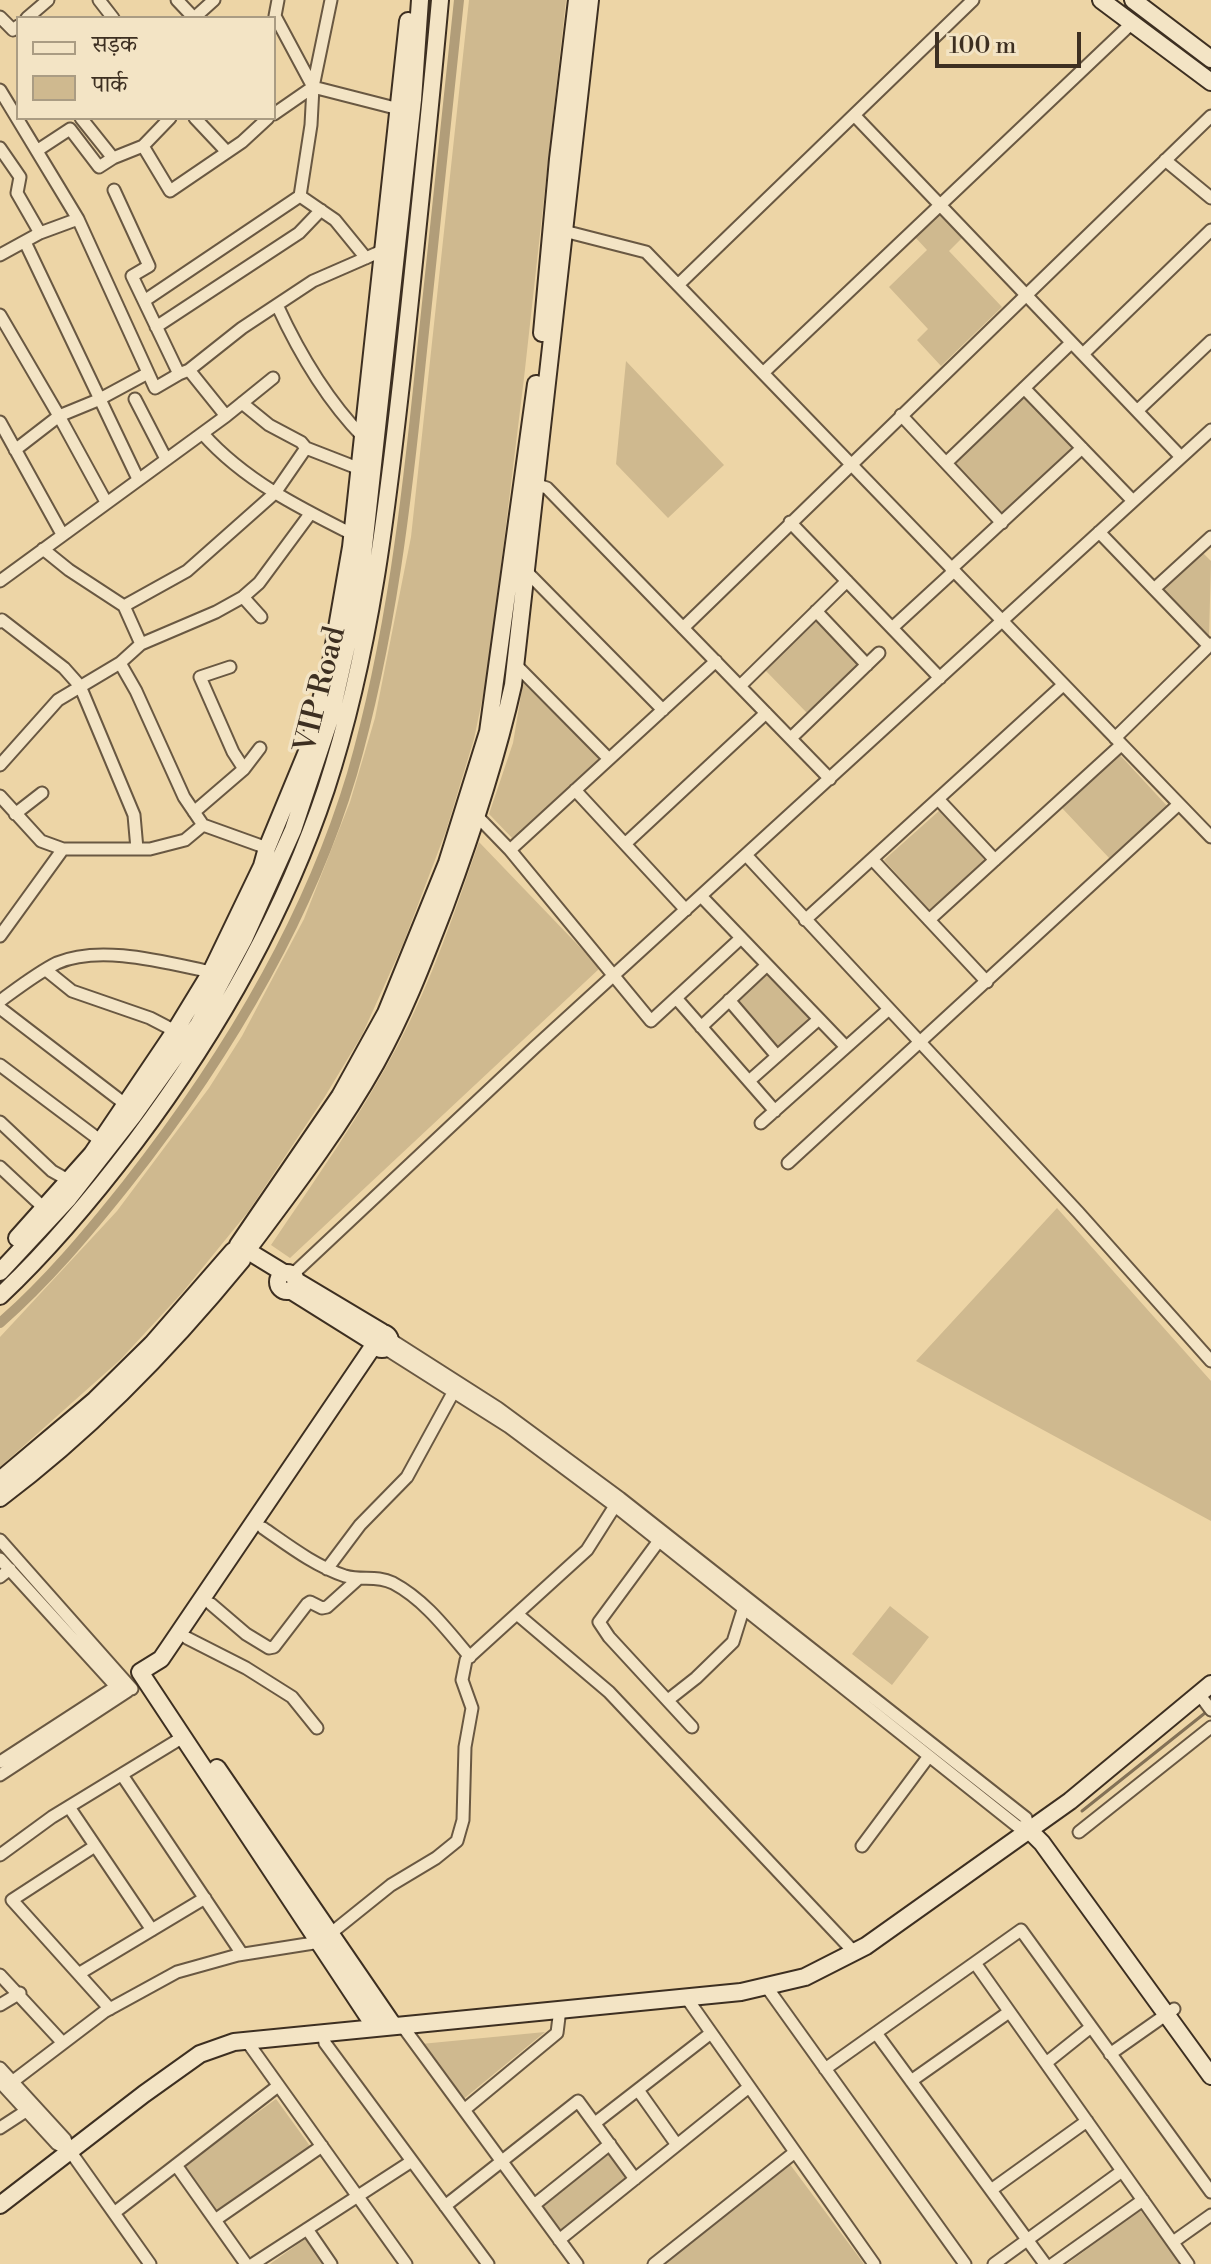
<!DOCTYPE html>
<html>
<head>
<meta charset="utf-8">
<style>
	body { margin:0 }
	#map { position:relative; width:1211px; height:2264px; overflow:hidden; background:#edd5a6; font-family:"Libre Bodoni","Noto Serif Devanagari",serif }
	canvas { display:block }
	.legend { position:absolute; left:16px; top:16px; width:260px; height:104px; box-sizing:border-box; background:#f3e4c5; border:2px solid #aa9c83; margin:0; padding:10px 14px; list-style:none; font-size:24px; color:#3d2f21 }
	.legend li { display:flex; align-items:center; gap:16px; height:40px }
	.legend b { width:40px; border:2px solid #aa9c83 }
	.scale { position:absolute; left:935px; top:32px; width:146px; height:36px; box-sizing:border-box; border:4px solid #3d2f21; border-top:0; padding-left:10px; font-size:24px; line-height:28px; white-space:nowrap; color:#3d2f21; -webkit-text-stroke:6px #f3e4c5; paint-order:stroke }
</style>
</head>
<body>
<div id="map">
<canvas width="1211" height="2264"></canvas>
<ul class="legend">
<li><b style="height:10px;background:#f3e4c5"></b>सड़क</li>
<li><b style="height:22px;background:#cfb98f"></b>पार्क</li>
</ul>
<div class="scale">100 m</div>
</div>
<script>
const ctx = document.querySelector('canvas').getContext('2d');
ctx.lineJoin = 'round';
function paint(path, color) {
  ctx.fillStyle = color;
  ctx.fill(path, 'evenodd');
}
function trace(path, color, width, dash) {
  ctx.strokeStyle = color;
  ctx.lineWidth = width;
  ctx.lineCap = dash ? 'butt' : 'round';
  ctx.setLineDash(dash || []);
  ctx.stroke(path);
}
function drawText(font, color, halo, rows, align = 'center') {
  ctx.font = font + ' "Libre Bodoni",serif';
  ctx.lineWidth = 7;
  ctx.setLineDash([]);
  ctx.textBaseline = 'middle';
  ctx.strokeStyle = halo;
  ctx.fillStyle = color;
  for (const [text, x, y, turn = 0] of rows) {
    ctx.save();
    ctx.translate(x, y);
    ctx.rotate((+turn || 0) * Math.PI / 180);
    ctx.textAlign = isNaN(turn) ? turn : align;
    if (halo) ctx.strokeText(text, 0, 0);
    ctx.fillText(text, 0, 0);
    ctx.restore();
  }
}
const green = new Path2D(`
	M469,0H566L524,378L488,672L474,739L446,831L403,944L362,1035L324,1098L248,1212L182,1293L120,1360L0,1467V1337L117,1211L209,1088L242,1036L304,919L350,802L375,718L411,537Z
	M940,213L963,237L949,251L1002,307L941,366L917,340L928,329L889,287L927,250L915,237Z
	M626,361L724,465L668,518L616,464Z
	M1024,397L1073,449L1004,515L954,464Z
	M1202,552L1211,561L1209,638L1163,589Z
	M815,620L859,665L809,715L765,670Z
	M523,683L601,760L514,840L489,814L513,743Z
	M1119,754L1168,807L1111,860L1062,808Z
	M940,810L985,860L929,910L884,860Z
	M479,842L600,968L290,1258L271,1245C315,1180 361,1115 398,1045C432,980 455,911 479,842Z
	M769,972L810,1017L777,1048L736,1003Z
	M1057,1208L1211,1381V1521L916,1361Z
	M890,1606L929,1637L892,1685L852,1654Z
	M545,2032L461,2101L421,2044Z
	M276,2099L310,2146L218,2213L184,2166Z
	M607,2153L628,2178L560,2233L539,2208Z
	M789,2163L864,2264H663Z
	M1140,2210L1180,2264H1067Z
	M305,2239L323,2264H270Z`);
const stream = new Path2D(`
	M1082,1811L1205,1713`);
const canal = new Path2D(`
	M0,1323C47,1282 88,1233 127,1184C223,1062 307,924 352,774C391,639 407,499 421,360C434,240 446,120 459,0`);
const street = new Path2D(`
	M99,0L113,18
	M177,0L194,18
	M278,0L275,16L313,87
	M0,17L13,30L18,26
	M27,18L48,0
	M194,18L214,0
	M0,90L78,219L40,233
	M274,114L313,87L399,109
	M854,115L1181,457
	M81,118L113,158L143,146L170,118
	M195,118L227,152
	M143,146L170,191L242,142L268,118
	M0,148L20,177L17,193L40,233L0,255
	M38,150L70,129L99,167L113,158
	M1165,160L1211,198
	M114,190L149,266L132,276L179,374L189,370
	M300,196L335,220L366,258
	M78,219L155,388L179,374
	M560,230L646,252L1211,837
	M25,242L138,479
	M678,285L973,0
	M144,301L300,196L311,125L313,87L331,0
	M277,305C299,353 326,399 363,437
	M0,315L59,416L15,450
	M156,327L299,233L321,210
	M1083,354L1211,230
	M763,373L1132,23
	M1024,388L1133,501
	M135,399L166,459
	M242,403L269,425L301,442L306,448L360,469
	M1137,411L1211,341
	M901,415L1002,523
	M226,416L273,378
	M0,422L62,534
	M203,434C244,480 298,507 352,534
	M946,463L1071,343
	M535,484L547,488L830,779
	M106,502L59,416L98,400L148,373
	M790,522L940,678
	M1099,532L1209,646
	M43,549L69,570L124,606
	M951,569L1082,448
	M526,571L663,710
	M0,581L226,416L189,370L242,328L313,281L384,250
	M1154,589L1211,537
	M243,597L261,617
	M816,611L867,665
	M0,622L2,620L64,668L80,686L134,815L137,849
	M683,628L1211,116
	M892,628L953,572
	M141,644L124,606L187,571L275,493L306,448
	M120,663L141,644L216,612L243,597L259,583L310,514
	M515,664L609,759
	M230,667L200,677L233,752L244,769
	M740,686L847,581
	M791,738L879,653
	M1115,738L1211,644
	M0,765L58,700L120,663L136,691L184,797L203,825L267,848
	M575,790L686,910
	M0,796L41,841L63,849H150L185,840L203,825
	M938,799L995,860
	M194,812L244,769L260,748
	M15,814L42,793
	M477,816L510,850L651,1021L741,938
	M625,844L766,713
	M510,850L716,661
	M746,855L1078,1212L1211,1361
	M872,859L987,982
	M701,896L846,1047
	M805,920L1063,685
	M929,920L1121,745
	M0,936L63,849
	M46,970L72,991L150,1018L175,1031
	M676,998L775,1111
	M729,1000L777,1056
	M0,1001C18,988 37,973 57,963C101,944 167,963 211,972
	M0,1008L125,1104
	M701,1027L767,965
	M0,1065L101,1141
	M749,1081L819,1019
	M0,1122L52,1171L68,1180
	M761,1123L889,1009
	M788,1163L1179,804
	M0,1167L44,1208
	M292,1275L534,1048L1211,430
	M390,1339L498,1408L620,1498
	M386,1349L509,1427L615,1506L1017,1826L1029,1830
	M263,1528C289,1546 315,1566 345,1576C362,1581 376,1575 393,1583C425,1600 447,1630 470,1657
	M0,1540L132,1689
	M658,1542L599,1622L609,1637L692,1727
	M0,1559L123,1694
	M327,1569L360,1525L407,1477L454,1391
	M0,1577L10,1569
	M211,1604L246,1634L269,1648L274,1647L307,1604L310,1602L322,1608L327,1607L357,1580
	M517,1614L609,1692L854,1952
	M187,1638L246,1668L292,1697L317,1728
	M1199,1694L1211,1710
	M668,1700L696,1678L733,1642L743,1610
	M0,1762L120,1684
	M0,1775L128,1691
	M122,1775L242,1954
	M69,1807L152,1930
	M1079,1832L1211,1727
	M95,1846L12,1900L110,2009
	M862,1846L929,1756
	M0,1855L52,1817L183,1737
	M975,1963L1188,2264
	M80,1973L205,1898
	M0,1975L63,2043
	M766,1986L965,2264
	M686,1997L874,2264
	M0,2005L20,1993
	M401,2024L577,2264
	M323,2032L325,2043L488,2264
	M876,2033L1045,2264
	M246,2040L406,2264
	M1110,2054L1174,2009
	M1046,2063L1091,2027
	M0,2068L65,2139L70,2151L150,2264
	M825,2069L1021,1930L1211,2192
	M911,2081L1009,2012
	M0,2082L57,2144L70,2151
	M12,2082L104,2012L177,1972L238,1955L320,1942L391,1885L436,1858L457,1841L463,1820L465,1747L472,1708L462,1680L466,1660L587,1550L620,1498L1026,1818L1029,1830
	M638,2090L677,2145
	M464,2110L557,2033L560,2009
	M595,2123L711,2033
	M0,2128L26,2111
	M176,2165L246,2264
	M991,2190L1087,2121
	M534,2205L610,2144
	M445,2206L578,2101L635,2179
	M114,2213L278,2086
	M215,2220L322,2146
	M307,2229L331,2264
	M559,2240L749,2087
	M1173,2242L1211,2215
	M253,2264L412,2161
	M654,2264L795,2152
	M994,2264L1122,2171
	M1053,2264L1143,2200`);
const secondary = new Path2D(`
	M1101,0L1211,82
	M1133,0L1211,59
	M542,333L558,159L577,0
	M17,1238L92,1154L175,1031L211,972L262,866L267,848L308,749L331,662L351,547L408,21
	M238,1245L340,1096L386,1013L447,863L488,732L536,384
	M248,1249C293,1189 339,1129 376,1063C404,1013 424,960 445,906C472,833 496,761 513,685L590,0
	M248,1251L284,1273
	M0,1272L68,1199L133,1116L198,1025L244,939L293,830L331,716L359,592L413,100L420,0
	M278 1282a9 9 0 1 1 18 0a9 9 0 1 1-18 0Z
	M295,1280L382,1332
	M290,1290L373,1342
	M0,1296C49,1250 94,1196 135,1142C216,1034 283,918 326,789C371,652 387,509 403,366C416,244 429,122 440,0
	M374 1341a8 8 0 1 1 16 0a8 8 0 1 1-16 0Z
	M374,1345L161,1659L140,1672L375,2027
	M0,1480L95,1400L152,1344L233,1251
	M0,1498C91,1430 170,1348 242,1260
	M217,1768L393,2025
	M1029,1830L1042,1843L1211,2076
	M0,2205L144,2094L200,2054L234,2042L741,1992L805,1977L866,1946L1070,1801L1211,1684`);
const streetNames = [
	["VIP Road",322,690,-76]
];
paint(green, '#cfb98f');
trace(stream, '#837156', 3);
trace(canal, '#b19d79', 10);
trace(street, '#695842', 15);
trace(secondary, '#3d2f21', 20);
trace(street, '#f3e4c5', 11);
trace(secondary, '#f3e4c5', 16);
drawText('30px', '#3d2f21', '#f3e4c5', streetNames);
</script>
</body>
</html>
